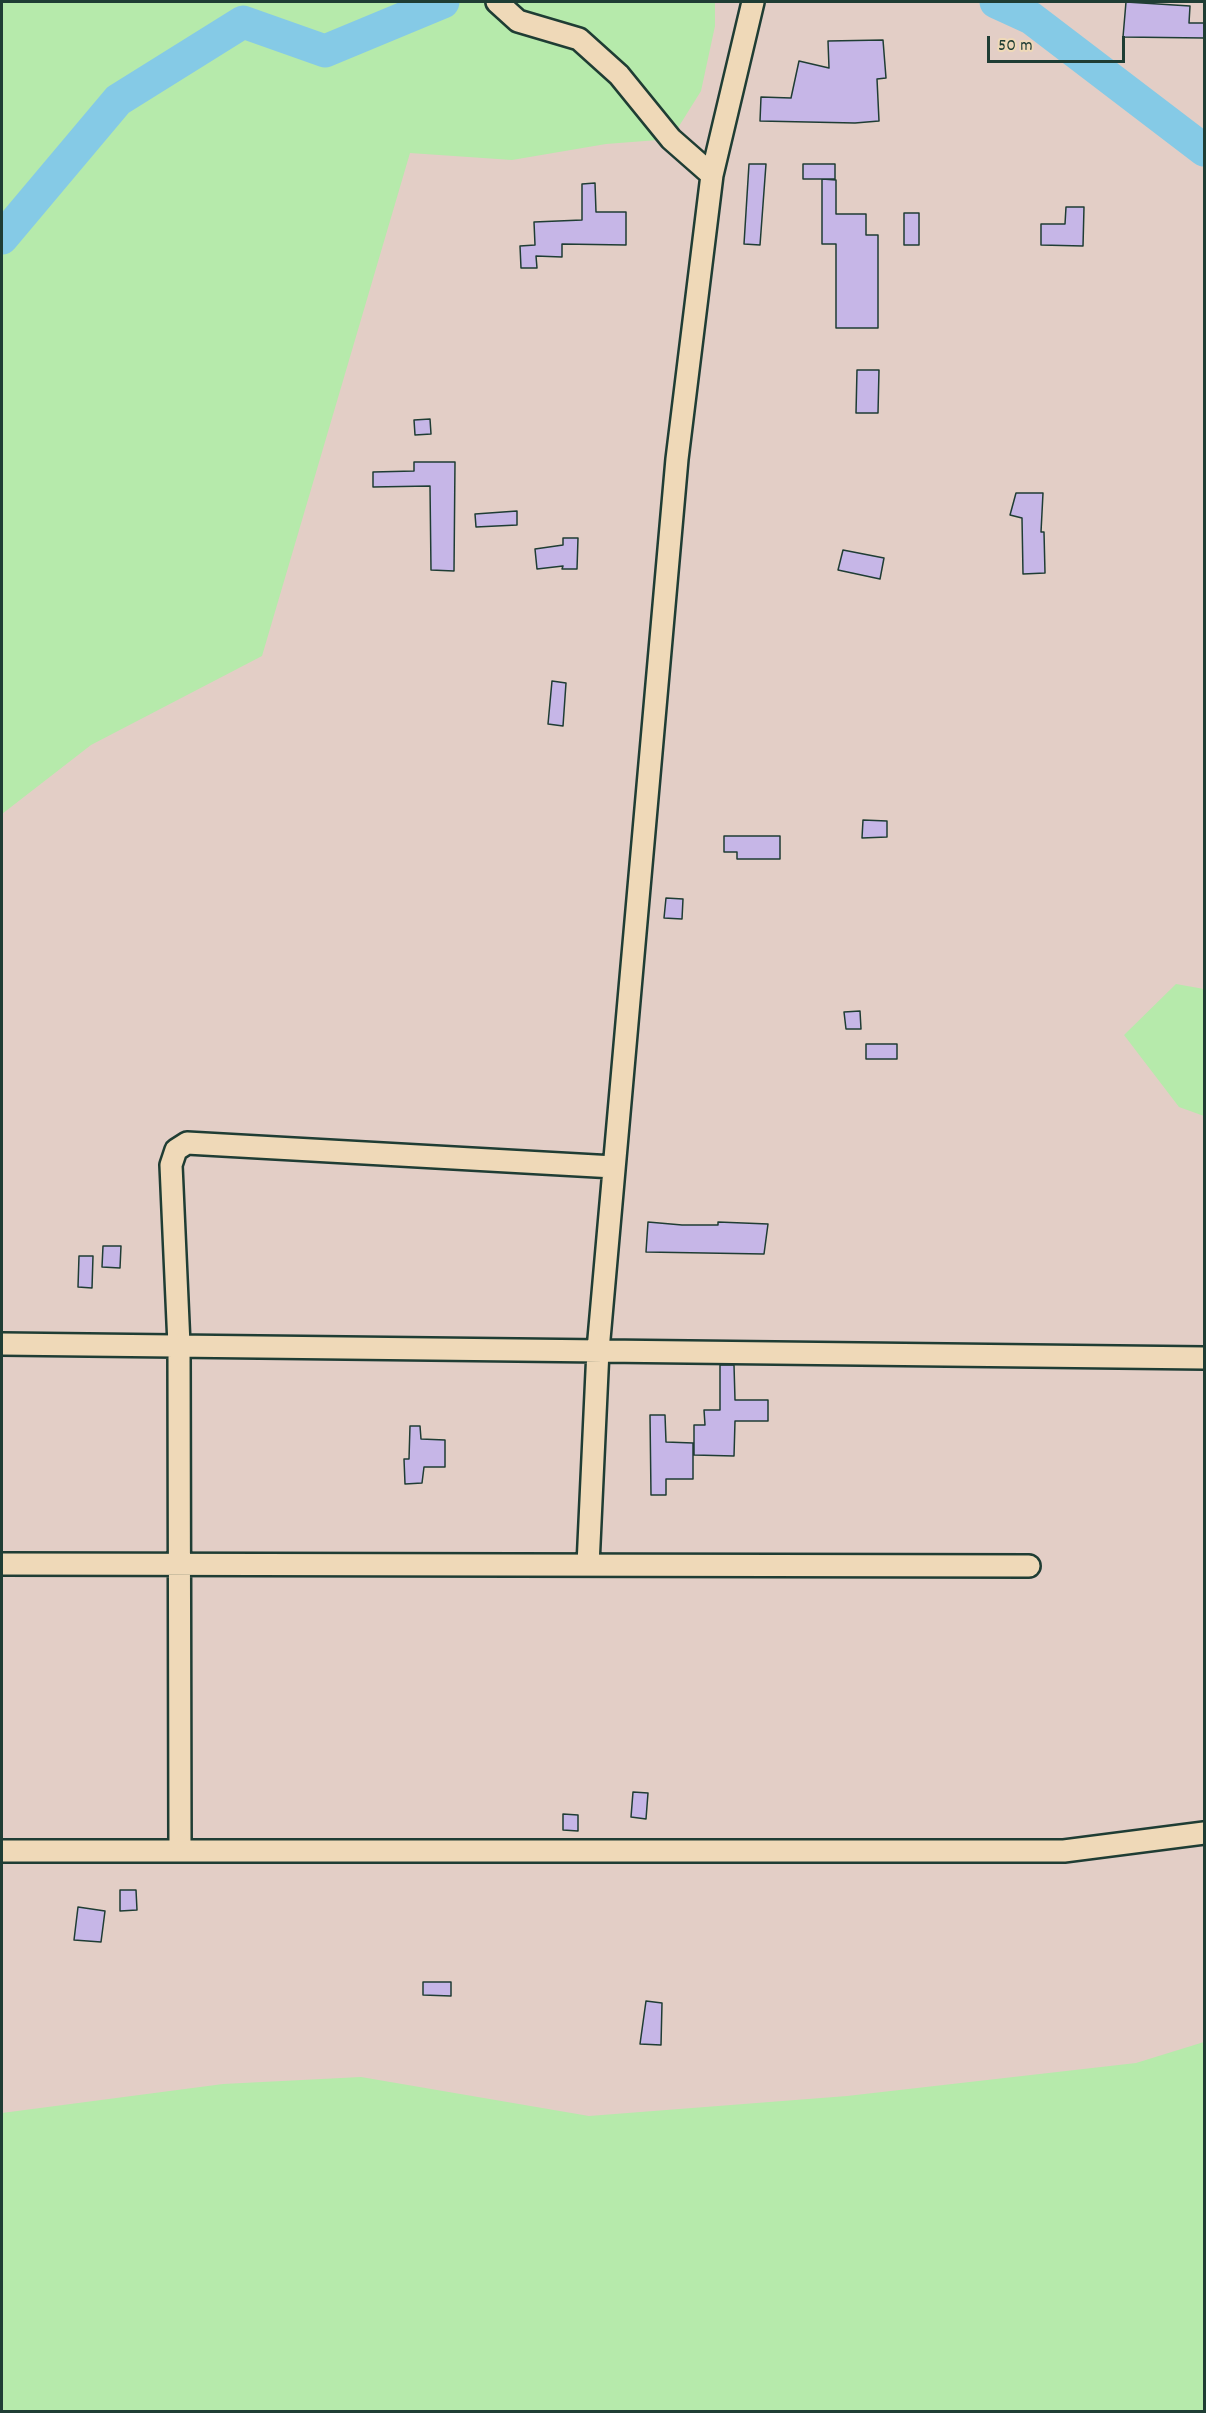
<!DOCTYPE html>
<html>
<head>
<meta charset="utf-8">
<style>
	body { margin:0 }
	#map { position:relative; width:1206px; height:2413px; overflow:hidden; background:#e3cec6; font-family:Dekko,sans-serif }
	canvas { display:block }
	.frame { position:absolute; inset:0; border:3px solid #1f3d34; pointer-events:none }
	.scale { position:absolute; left:987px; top:36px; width:138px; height:27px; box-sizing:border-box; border:3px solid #1f3d34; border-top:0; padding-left:8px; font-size:18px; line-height:21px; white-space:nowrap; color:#1f3d34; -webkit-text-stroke:4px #efd9b8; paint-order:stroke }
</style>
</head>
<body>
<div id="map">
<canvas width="1206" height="2413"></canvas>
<div class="frame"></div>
<div class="scale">50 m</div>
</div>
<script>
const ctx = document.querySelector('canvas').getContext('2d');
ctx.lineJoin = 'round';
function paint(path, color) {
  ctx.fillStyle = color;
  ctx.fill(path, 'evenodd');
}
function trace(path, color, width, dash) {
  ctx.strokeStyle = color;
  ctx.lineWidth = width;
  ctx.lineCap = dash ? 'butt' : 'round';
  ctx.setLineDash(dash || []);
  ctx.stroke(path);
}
const green = new Path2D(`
	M2,2H715V26L701,91L671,139L606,144L512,160L410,153L262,656L91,745L2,814Z
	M1176,984L1204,989V1116L1179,1107L1124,1035Z
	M1204,2042V2411H2V2113L223,2084L361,2077L589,2116L847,2096L1136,2063Z`);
const river = new Path2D(`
	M996,2L1031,18L1204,150
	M2,238L118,100L243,22L325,51L443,2`);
const building = new Path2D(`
	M1126,2L1190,6L1189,23H1204V38L1123,37Z
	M883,40L886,78L877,79L879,121L855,123L760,121L761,97L791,98L799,61L829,68L828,41Z
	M749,164H766L760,245L744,244Z
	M803,164H835V179H803Z
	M822,179L836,180V214H866V235H878V328H836V244H822Z
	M595,183L596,212H626V245L562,244V257L536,256L537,268H521L520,246L535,245L534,222L582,220V184Z
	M1066,207H1084L1083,246L1041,245V224H1065Z
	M904,213H919V245H904Z
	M857,370H879L878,413H856Z
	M430,419L431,434L415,435L414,420Z
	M414,462H455L454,571L431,570L430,486L373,487V472L414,471Z
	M1016,493H1043L1041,532H1044L1045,573L1023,574L1022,518L1010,515Z
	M517,511V525L476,527L475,514Z
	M563,538H578L577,569H562L563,566L537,569L535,549L563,545Z
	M843,550L884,558L880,579L838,570Z
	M552,681L566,683L563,726L548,724Z
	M863,820L887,821V837L862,838Z
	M724,836H780V859H737V852H724Z
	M666,898L683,899L682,919L664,918Z
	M860,1011L861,1029H846L844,1012Z
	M866,1044H897V1059H866Z
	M648,1222L682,1225H718V1222L768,1224L764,1254L646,1252Z
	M103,1246H121L120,1268L102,1267Z
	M79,1256H93L92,1288L78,1287Z
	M720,1365H734L735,1400H768V1421H735L734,1456L694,1455V1425H705L704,1410H720Z
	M650,1415H665L666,1442L693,1443V1479H666V1495H651Z
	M410,1426H420L421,1439L445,1440V1467H424L422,1483L405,1484L404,1459H409Z
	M633,1792L648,1793L646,1819L631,1817Z
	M563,1814L578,1815V1831L563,1830Z
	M120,1890H136L137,1910L120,1911Z
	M78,1907L105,1911L101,1942L74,1940Z
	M423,1982H451V1996L423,1995Z
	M646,2001L662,2003L661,2045L640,2044Z`);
const minor = new Path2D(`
	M497,2L518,21L579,39L619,75L671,139L712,175
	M2,1344L1204,1358
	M2,1564L1029,1566
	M588,1565L598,1350L677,459L712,175L753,2
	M2,1851H1064L1204,1833
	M180,1851L179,1345L171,1165L176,1150L187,1143L614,1167`);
paint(green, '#b6eaab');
trace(river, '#85cae6', 33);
paint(building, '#c6b6e7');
trace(building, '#1f3d34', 1.5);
trace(minor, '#1f3d34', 26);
trace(minor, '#efd9b8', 21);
</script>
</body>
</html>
